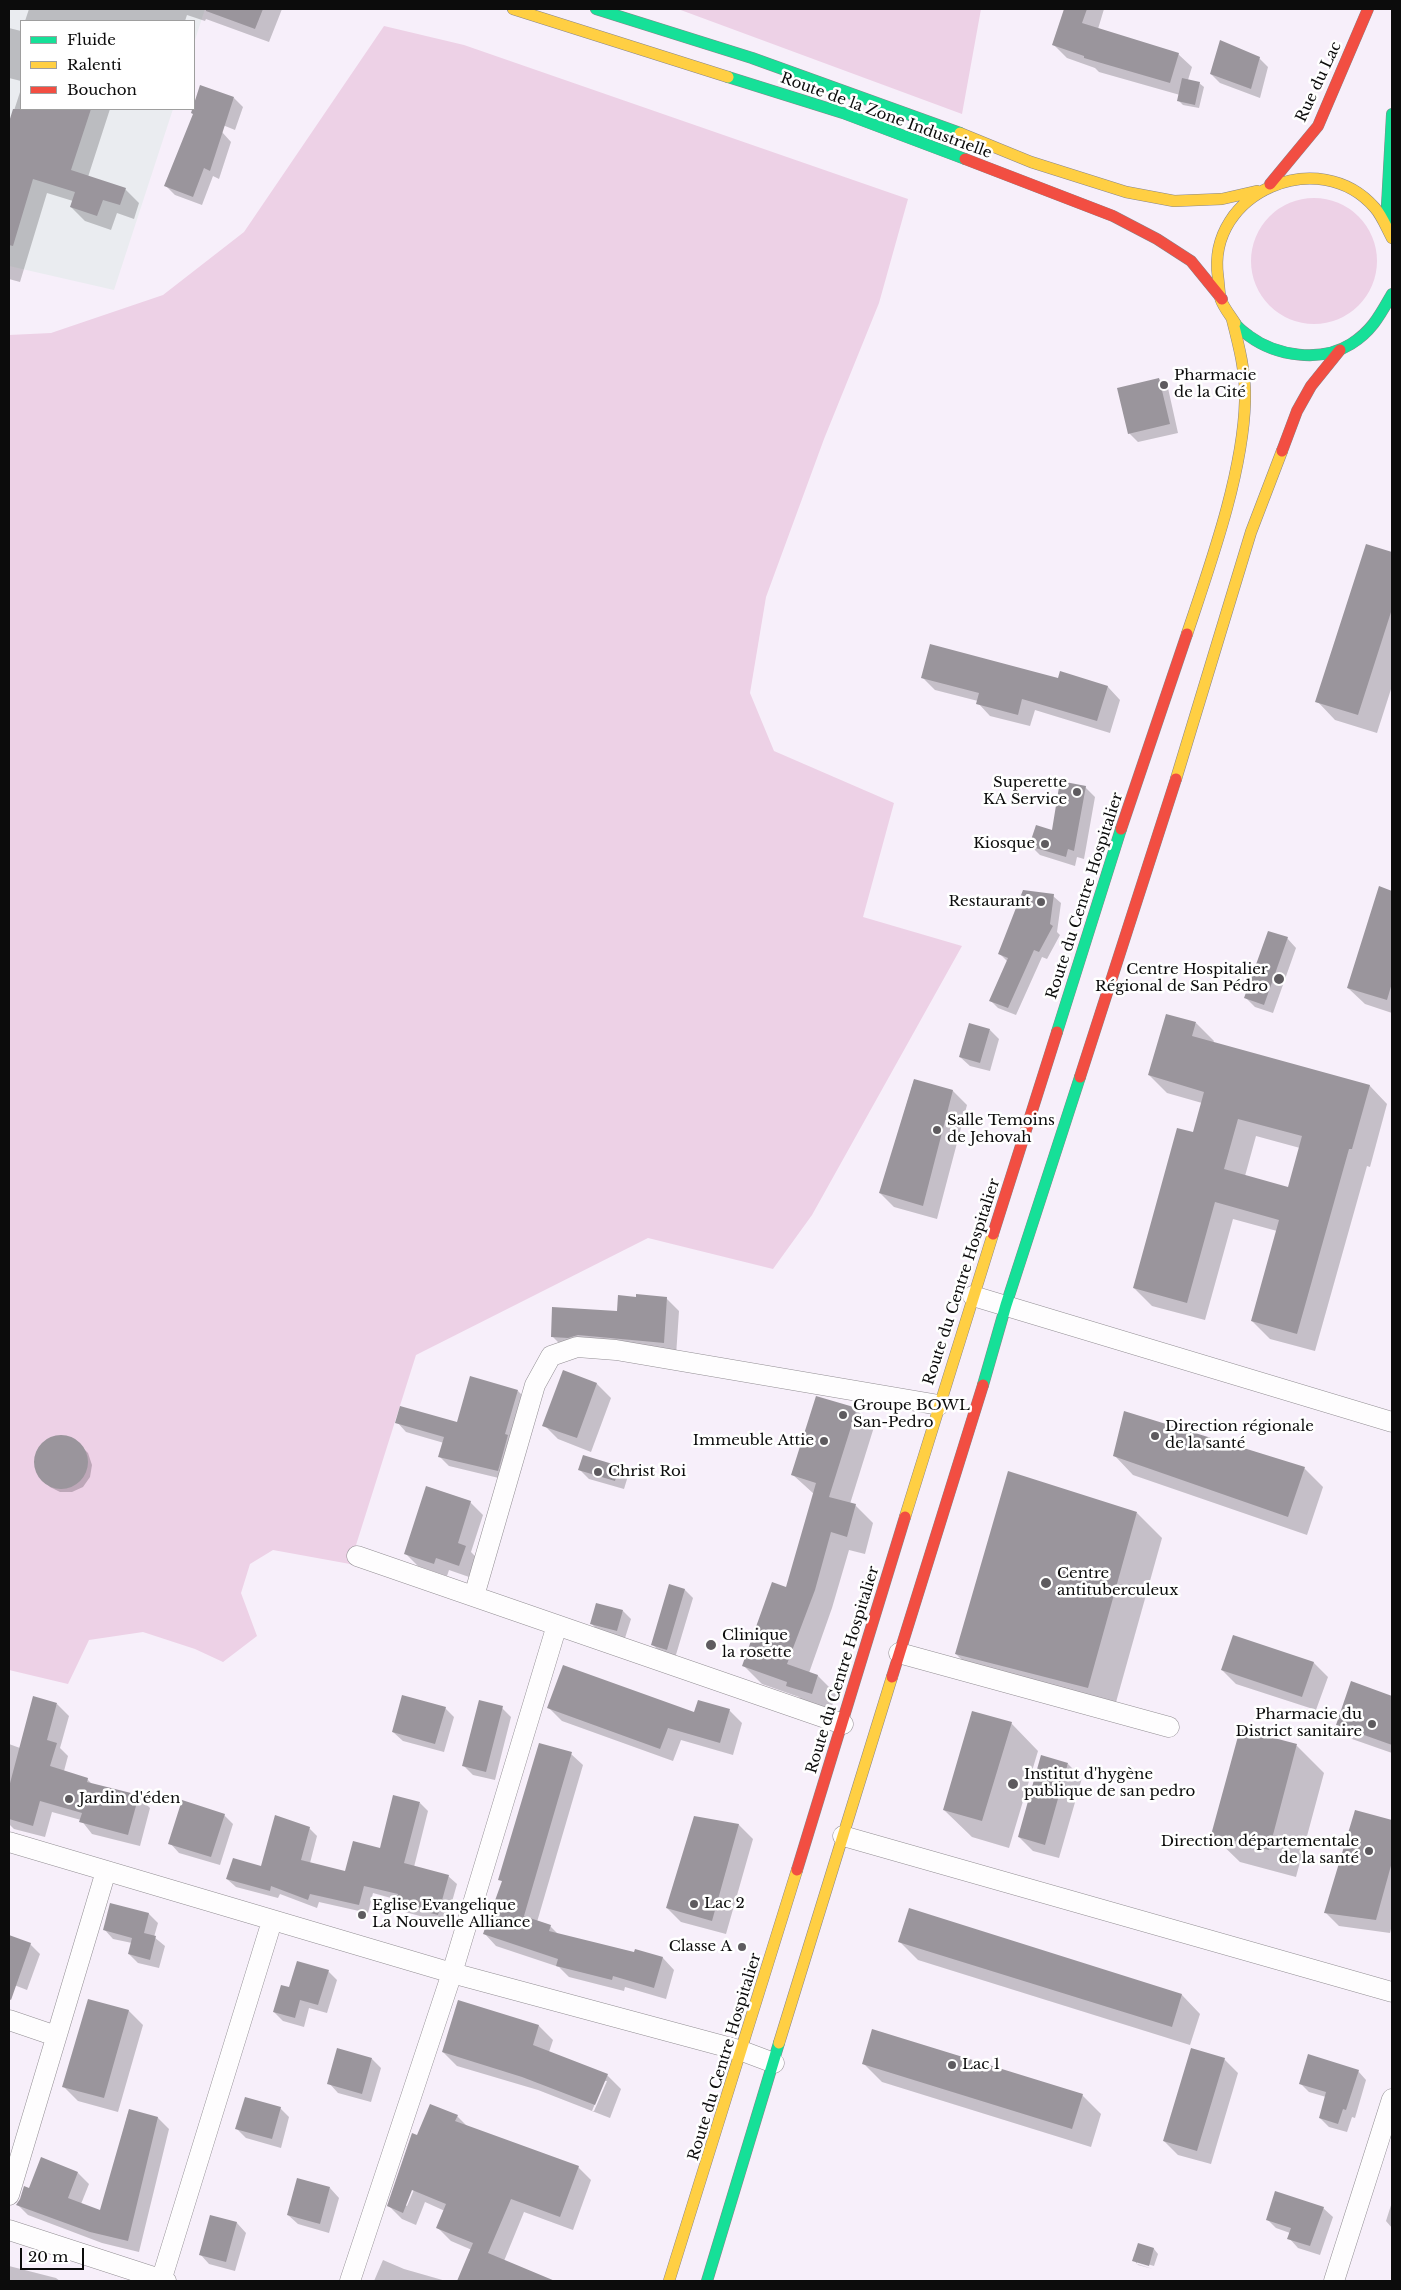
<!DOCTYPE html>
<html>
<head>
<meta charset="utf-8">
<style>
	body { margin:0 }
	#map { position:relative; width:1401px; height:2290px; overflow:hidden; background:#f7effa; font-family:"Libre Baskerville",serif }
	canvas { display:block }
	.frame { position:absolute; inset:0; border:10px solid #0c0c0c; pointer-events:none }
	.legend { position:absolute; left:20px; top:20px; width:175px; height:90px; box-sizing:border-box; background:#fff; border:1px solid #9e9e9e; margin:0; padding:6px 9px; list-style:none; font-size:15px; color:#0c0c0c }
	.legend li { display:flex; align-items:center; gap:10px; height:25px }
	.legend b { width:25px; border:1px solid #9e9e9e }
	.scale { position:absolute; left:20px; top:2248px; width:64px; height:22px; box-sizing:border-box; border:2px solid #0c0c0c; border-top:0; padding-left:6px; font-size:15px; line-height:18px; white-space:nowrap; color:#0c0c0c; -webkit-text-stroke:4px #fff; paint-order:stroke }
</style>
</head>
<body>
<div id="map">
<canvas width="1401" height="2290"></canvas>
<div class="frame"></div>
<ul class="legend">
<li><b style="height:6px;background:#16e098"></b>Fluide</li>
<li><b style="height:6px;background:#ffcf43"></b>Ralenti</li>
<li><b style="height:6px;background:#f24e42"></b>Bouchon</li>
</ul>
<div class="scale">20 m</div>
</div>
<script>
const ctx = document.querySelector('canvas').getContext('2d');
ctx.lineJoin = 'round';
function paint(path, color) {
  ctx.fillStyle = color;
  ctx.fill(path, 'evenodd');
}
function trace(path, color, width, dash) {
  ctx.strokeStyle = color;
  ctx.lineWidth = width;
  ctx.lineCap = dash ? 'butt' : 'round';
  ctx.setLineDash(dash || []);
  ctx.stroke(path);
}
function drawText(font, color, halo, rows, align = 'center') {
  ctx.font = font + ' "Libre Baskerville",serif';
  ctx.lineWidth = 5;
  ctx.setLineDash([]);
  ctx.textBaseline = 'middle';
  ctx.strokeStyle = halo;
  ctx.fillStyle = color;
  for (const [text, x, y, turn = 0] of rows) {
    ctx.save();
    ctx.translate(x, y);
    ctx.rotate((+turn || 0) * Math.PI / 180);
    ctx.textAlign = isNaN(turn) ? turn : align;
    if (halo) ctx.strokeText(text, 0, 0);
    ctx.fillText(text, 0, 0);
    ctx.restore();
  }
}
const industrial = new Path2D(`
	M9,9H205L194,43V21H21V109H173L114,290L9,266Z`);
const green = new Path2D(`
	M678,9H981L962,114Z
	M384,26L464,45L908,199L879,303L824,439L766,597L750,693L774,751L894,803L863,917L962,946L812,1215L773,1269L648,1238L416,1355L350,1564L273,1550L250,1564L241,1593L257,1636L223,1662L195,1649L143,1632L89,1640L68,1684L9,1670V335L51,333L163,295L244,232Z
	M1251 261a63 63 0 1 1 126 0a63 63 0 1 1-126 0Z`);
const shadow = new Path2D(`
	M29,9H282L269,42L206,19L205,21L187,15L185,21H25Z
	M1066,9H1104L1098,29L1178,54L1192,67L1188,80L1199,83L1204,87L1199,108L1183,105L1179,101L1180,95L1099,72L1095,68L1067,58L1053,44Z
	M9,28L21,31V81L9,78Z
	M1259,58L1268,67L1260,98L1220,83L1211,74Z
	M21,89V109H110L88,177L125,189L139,203L134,219L117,213L111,230L85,221L71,207L73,201L47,193L20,282L9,279V126Z
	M234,98L243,107L235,130L203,117Z
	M222,132L231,142L219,179L213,176L202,205L175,195L166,186Z
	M1159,379L1168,388L1178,433L1138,442L1129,433Z
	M1366,546L1392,553V686L1377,733L1335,720L1317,701Z
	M1061,673L1108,687L1120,700L1110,733L1035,710L1030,726L990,716L978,703V701L935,690L922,677L1059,680Z
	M1085,787L1095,797L1084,859L1077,857L1075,866L1040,855L1031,846L1053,831Z
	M1380,888L1392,892V1013L1365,1004L1348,988Z
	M1053,896L1061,903L1057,932L1060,935L1047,959L1042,957L1016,1015L998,1008L990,1000L1008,962L1000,954Z
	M1287,938L1296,948L1273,1013L1255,1007L1246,998Z
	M1196,1023L1214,1041L1213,1043L1370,1086L1387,1104L1370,1167L1367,1166L1315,1351L1270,1339L1252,1321L1277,1231L1233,1219L1205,1320L1152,1306L1134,1288L1194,1134L1202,1103L1167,1093L1149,1075ZM1256,1136L1300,1148L1289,1188L1245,1176Z
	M990,1030L999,1039L990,1071L970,1066L960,1057Z
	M914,1080L953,1091L967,1105L937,1219L894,1207L880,1193Z
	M666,1298L679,1311L676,1356L565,1349L552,1336L618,1312Z
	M564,1372L597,1384L611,1398L591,1452L558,1439L544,1425Z
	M518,1391L527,1400L507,1480L449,1466L440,1457L444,1443L406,1432L397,1422L457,1424Z
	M856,1409L874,1427L850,1504L855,1505L873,1523L865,1554L849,1550L832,1608L809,1673L818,1676L836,1694L830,1712L805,1704L799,1697L762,1684L744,1666L787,1588L814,1494L793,1475Z
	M63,1437L75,1440L88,1453L92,1465L90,1477L83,1487L72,1492H60L50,1487L39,1474L36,1464L37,1454L42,1445L51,1439Z
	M1115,1456L1304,1468L1323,1487L1307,1535L1133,1475Z
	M619,1467L628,1476L624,1489L589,1479L580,1470Z
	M470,1502L483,1515L471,1552L478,1559L472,1578L449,1570L447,1576L418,1566L406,1554Z
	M1137,1513L1162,1538L1113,1713L982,1680L956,1654Z
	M670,1586L685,1590L693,1598L675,1658L661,1653L653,1645Z
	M623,1611L631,1619L625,1638L599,1632L591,1623Z
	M1314,1663L1328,1677L1316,1710L1236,1684L1222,1670Z
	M1352,1682L1392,1697V1753L1352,1739L1338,1725Z
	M57,1704L69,1716L60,1748L68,1756L64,1771L87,1779L93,1785L138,1796L150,1808L140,1846L92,1834L81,1820L52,1812L45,1837L14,1829L9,1824V1744L20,1748Z
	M445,1708L454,1717L444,1752L403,1741L393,1732Z
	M502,1708L511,1717L495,1780L473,1775L463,1765Z
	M549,1708L695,1714L729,1710L742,1723L733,1755L681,1740L673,1761L562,1721Z
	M1011,1723L1038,1751L1009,1848L972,1837L944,1810Z
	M1241,1731L1297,1746L1324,1773L1296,1877L1240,1862L1212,1835Z
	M571,1754L583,1765L537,1922L550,1926L558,1934L635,1954L663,1958L674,1970L666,1999L625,1987L624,1991L569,1977L559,1967L496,1946L485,1934L503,1882L500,1879Z
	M1068,1764L1082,1778L1059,1858L1033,1851L1019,1837Z
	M420,1803L428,1811L414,1867L448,1876L457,1884L446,1923L405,1912L397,1904L398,1900L373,1893L368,1913L319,1902L317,1908L280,1894L278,1898L236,1887L227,1879L262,1868L309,1828L317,1836L310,1863L345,1873L381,1850Z
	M1356,1811L1392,1821V1925L1390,1933L1339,1926L1325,1912Z
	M224,1815L233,1824L220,1865L179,1853L170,1843Z
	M695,1818L739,1825L753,1839L726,1934L681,1922L667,1908Z
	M111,1904L149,1914L158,1923L154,1937L165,1946L159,1968L138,1963L129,1954L132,1943L113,1939L104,1929Z
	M9,1937L30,1944L40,1954L27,1990L9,1983Z
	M899,1941L1182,1995L1200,2014L1190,2045L918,1960Z
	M328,1971L337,1980L327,2013L309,2008L304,2027L283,2021L274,2012L290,1988Z
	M89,2000L129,2011L143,2025L118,2112L78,2101L64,2087Z
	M539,2026L553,2040L549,2052L607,2075L621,2089L610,2118L538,2090L457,2066L443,2052ZM604,2081H607L594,2111H592Z
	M372,2059L381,2068L371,2102L338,2093L329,2083Z
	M1224,2059L1238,2073L1211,2164L1178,2155L1164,2141Z
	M863,2063L1082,2095L1101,2114L1091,2147L882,2082Z
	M1358,2071L1366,2080L1355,2118L1352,2117L1347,2132L1329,2127L1320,2118L1326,2097L1309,2092L1300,2083Z
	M280,2108L289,2117L281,2148L246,2138L237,2129Z
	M129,2110L158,2118L169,2129L139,2252L102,2243L28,2215L17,2204L30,2190L78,2173L89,2184L81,2204L101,2212Z
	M457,2116L468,2127L578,2167L591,2180L573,2230L524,2212L504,2261L544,2277L547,2281H458L472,2250L451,2241L438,2228L445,2211L425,2202L416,2225L402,2219L389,2206L418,2137ZM413,2184L416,2185L407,2206L405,2205Z
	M330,2188L339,2198L329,2233L298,2224L288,2215Z
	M1392,2202V2228L1386,2221Z
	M1323,2208L1333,2217L1320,2255L1298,2248L1289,2238L1290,2233L1276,2228L1267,2219Z
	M211,2216L237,2223L246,2233L235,2271L209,2264L200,2254Z
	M1139,2245L1154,2249L1158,2254L1154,2266L1137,2261V2264L1153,2269L1138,2265L1134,2260Z
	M383,2260L404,2269L446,2281H374Z
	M9,2266L56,2278L60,2281H9Z`);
const building = new Path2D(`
	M206,9H263L255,29L206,11Z
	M1064,9H1087L1082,23L1179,53L1170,83L1084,58V56L1052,45Z
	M1220,40L1260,57L1251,89L1210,74Z
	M1182,78L1200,82L1195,105L1177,101Z
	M200,85L234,97L210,171L204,168L193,197L164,186L193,114L191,113Z
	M13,109H91L71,170L126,188L120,205L103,200L97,216L70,207L75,192L33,179L13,246L9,245V122Z
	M1159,378L1170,424L1128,434L1117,388Z
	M1366,544L1392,552V609L1358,715L1315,702Z
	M930,644L1058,678L1060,671L1108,686L1097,721L1022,699L1018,715L976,704L979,693L921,678Z
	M1060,781L1086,786L1074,851L1068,849L1066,857L1029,846L1036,825L1052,830Z
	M1379,886L1392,891V983L1387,1000L1347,988Z
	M1023,890L1054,894L1050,924L1053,926L1039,952L1034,950L1008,1008L989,1001L1008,958L998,954Z
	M1268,931L1288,937L1264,1005L1244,998Z
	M1166,1014L1196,1022L1192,1036L1370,1085L1352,1149H1349L1297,1334L1251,1321L1279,1220L1215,1202L1187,1303L1133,1288L1177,1128L1193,1132L1204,1092L1148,1075ZM1238,1119L1302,1136L1288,1187L1224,1169Z
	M969,1023L990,1029L980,1063L959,1057Z
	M914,1079L953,1090L923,1206L879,1193Z
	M636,1294L667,1297L664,1343L578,1335L568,1338L551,1337L552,1307L617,1311L618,1295L636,1297Z
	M563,1370L597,1383L577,1438L542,1426Z
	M470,1376L518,1390L505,1434L508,1435L498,1471L438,1457L444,1437L395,1423L400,1406L457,1422Z
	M816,1396L857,1408L829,1497L856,1504L847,1537L831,1532L815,1590L787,1664L818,1675L812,1694L786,1686L787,1682L742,1666L772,1582L786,1587L816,1483L791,1475Z
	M1124,1411L1305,1467L1288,1517L1113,1456Z
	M34 1462a27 27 0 1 1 54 0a27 27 0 1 1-54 0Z
	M583,1455L619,1466L615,1481L578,1470Z
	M1008,1471L1137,1512L1088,1688L955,1654Z
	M426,1486L471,1501L458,1543L466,1546L459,1566L436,1558L434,1564L404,1554Z
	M669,1584L685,1589L667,1650L651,1645Z
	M596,1603L623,1610L617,1631L590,1624Z
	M1233,1635L1314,1662L1302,1697L1221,1670Z
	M563,1665L694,1712L698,1700L730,1709L720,1743L668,1728L660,1749L547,1708Z
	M1351,1681L1392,1696V1745L1336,1725Z
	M402,1695L446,1707L435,1744L392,1732Z
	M33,1696L57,1703L47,1740L57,1743L50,1766L88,1778L87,1782L139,1795L128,1835L79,1822L82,1813L40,1801L33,1826L9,1819V1787Z
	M479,1700L503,1706L486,1772L462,1766Z
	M972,1711L1012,1722L982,1821L943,1810Z
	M1240,1729L1297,1744L1269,1850L1211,1835Z
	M539,1743L572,1752L524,1916L551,1925L549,1931L634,1952L635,1949L663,1957L654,1988L613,1976L612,1980L556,1966L558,1959L483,1934L502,1881L498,1880Z
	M1041,1755L1068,1763L1045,1845L1018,1837Z
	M393,1795L420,1802L404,1863L449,1875L438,1915L396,1904L398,1894L364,1886L359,1905L310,1894L308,1900L271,1886L270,1891L226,1879L233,1858L261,1866L275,1815L310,1827L301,1860L345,1871L353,1841L380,1848Z
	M182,1800L225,1814L211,1857L168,1844Z
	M1355,1810L1392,1820V1862L1376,1920L1324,1913Z
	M694,1816L739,1824L712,1921L666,1908Z
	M110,1903L149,1913L144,1933L156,1936L150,1960L128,1954L132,1938L103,1930Z
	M909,1908L1182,1994L1172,2027L898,1942Z
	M9,1935L31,1943L11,2000L9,1999Z
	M297,1961L329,1970L318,2005L300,2000L295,2018L273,2012L281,1985L289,1987Z
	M88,1999L129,2010L104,2098L62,2087Z
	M458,2000L539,2025L533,2045L608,2074L595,2105L522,2077L442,2052Z
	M872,2029L1083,2094L1072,2129L862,2064Z
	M337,2048L372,2058L362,2094L327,2084Z
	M1191,2048L1225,2058L1197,2151L1163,2141Z
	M1308,2054L1359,2070L1346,2110L1343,2109L1338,2124L1319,2118L1326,2092L1299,2084Z
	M245,2097L281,2107L272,2139L235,2129Z
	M430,2104L458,2115L455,2121L579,2166L560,2217L511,2199L488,2253L555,2281H457L473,2243L436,2228L446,2204L412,2190L403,2213L387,2206L412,2133L417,2135Z
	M129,2109L158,2117L128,2241L90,2232L16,2205L20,2199L24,2186L29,2188L41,2157L78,2172L68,2198L100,2210Z
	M297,2178L330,2187L320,2224L287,2215Z
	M1275,2191L1324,2207L1310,2246L1287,2239L1291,2228L1266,2220Z
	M210,2215L237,2222L226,2262L199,2255Z
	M1138,2243L1154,2248L1149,2266L1132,2261Z`);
const street = new Path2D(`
	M973,1296L1392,1422
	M357,1556L843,1724
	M474,1596L535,1385L551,1356L577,1347L616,1350L939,1405
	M899,1653L1169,1727
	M843,1836L1392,1992
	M9,1842L452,1973L742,2051L774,2063
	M9,2020L56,2036
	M9,2195L106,1871
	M9,2230L166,2281
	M161,2281L272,1921
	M350,2281L452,1973L557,1625
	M1334,2281L1392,2099`);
const fast = new Path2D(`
	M596,9L752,58L960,133
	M728,77L843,113L965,159
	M1386,223L1392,114
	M1235,323C1238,328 1244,332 1249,336C1276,356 1321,363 1351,344C1372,331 1380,315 1392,294
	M1057,1032L1121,829
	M983,1385L1006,1305L1080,1077
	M707,2281L779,2043`);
const slow = new Path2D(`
	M513,9L728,77
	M960,133L1031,162L1126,192L1174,201L1222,199L1257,191
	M1235,323C1230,315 1224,308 1221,300C1219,293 1219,284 1218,277C1206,192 1320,144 1375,208C1382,216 1387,229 1392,238
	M1187,634C1210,565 1243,474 1245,401C1246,373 1239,346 1232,319
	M1176,779L1251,532L1282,451
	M905,1517L993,1234
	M779,2043L892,1677
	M669,2281L797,1870`);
const jam = new Path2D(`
	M965,159L1113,216L1157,239L1191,261L1222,299
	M1270,184L1318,126L1368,9
	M1282,451L1297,411L1311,386L1340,350
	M1121,829L1187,634
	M1080,1077L1176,779
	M993,1234L1057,1032
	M892,1677L983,1385
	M797,1870L905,1517`);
const markers = [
	[1164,385,5,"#5e5b5f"],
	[1077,792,5,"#5e5b5f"],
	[1045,844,5,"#5e5b5f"],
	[1041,902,5,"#5e5b5f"],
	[1279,979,6,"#5e5b5f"],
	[937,1130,5,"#5e5b5f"],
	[843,1415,5,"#5e5b5f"],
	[1155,1436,5,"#5e5b5f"],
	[824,1441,5,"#5e5b5f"],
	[598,1472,5,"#5e5b5f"],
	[1046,1583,6,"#5e5b5f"],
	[711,1645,6,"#5e5b5f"],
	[1372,1724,5,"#5e5b5f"],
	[1013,1784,6,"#5e5b5f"],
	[69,1799,5,"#5e5b5f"],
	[1369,1851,5,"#5e5b5f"],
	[694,1904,5,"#5e5b5f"],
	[362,1915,5,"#5e5b5f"],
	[742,1947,5,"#5e5b5f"],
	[952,2065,5,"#5e5b5f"]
];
const streetNames = [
	["Rue du Lac",1319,82,-65],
	["Route de la Zone Industrielle",886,116,20],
	["Route du Centre Hospitalier",1085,896,-72],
	["Route du Centre Hospitalier",962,1282,-72],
	["Route du Centre Hospitalier",843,1670,-73],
	["Route du Centre Hospitalier",725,2057,-73]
];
const poiNames = [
	["Pharmacie",1174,376],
	["de la Cité",1174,393],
	["Superette",1067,783,"right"],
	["KA Service",1067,800,"right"],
	["Kiosque",1035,844,"right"],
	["Restaurant",1031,902,"right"],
	["Centre Hospitalier",1268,970,"right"],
	["Régional de San Pédro",1268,987,"right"],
	["Salle Temoins",947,1121],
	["de Jehovah",947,1138],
	["Groupe BOWL",853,1406],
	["San-Pedro",853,1423],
	["Direction régionale",1165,1427],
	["de la santé",1165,1444],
	["Immeuble Attie",814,1441,"right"],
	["Christ Roi",608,1472],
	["Centre",1057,1574],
	["antituberculeux",1057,1591],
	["Clinique",722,1636],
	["la rosette",722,1653],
	["Pharmacie du",1362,1715,"right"],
	["District sanitaire",1362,1732,"right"],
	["Institut d'hygène",1024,1775],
	["publique de san pedro",1024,1792],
	["Jardin d'éden",79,1799],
	["Direction départementale",1359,1842,"right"],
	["de la santé",1359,1859,"right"],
	["Lac 2",704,1904],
	["Eglise Evangelique",372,1906],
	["La Nouvelle Alliance",372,1923],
	["Classe A",732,1947,"right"],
	["Lac 1",962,2065]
];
paint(industrial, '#eaecf0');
paint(green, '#edd1e6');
paint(shadow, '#0003');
paint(building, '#9a959c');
trace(street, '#928e93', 21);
trace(fast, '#88858a', 12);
trace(slow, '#88858a', 12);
trace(jam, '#88858a', 12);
trace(street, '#fefdfe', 20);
trace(fast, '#16e098', 11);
trace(slow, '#ffcf43', 11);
trace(jam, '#f24e42', 11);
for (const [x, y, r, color] of markers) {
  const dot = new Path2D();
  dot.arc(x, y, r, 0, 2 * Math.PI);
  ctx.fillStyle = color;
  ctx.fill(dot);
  trace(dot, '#fff', 2);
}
drawText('15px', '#0c0c0c', '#fff', streetNames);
drawText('15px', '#0c0c0c', '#fff', poiNames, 'left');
</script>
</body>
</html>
